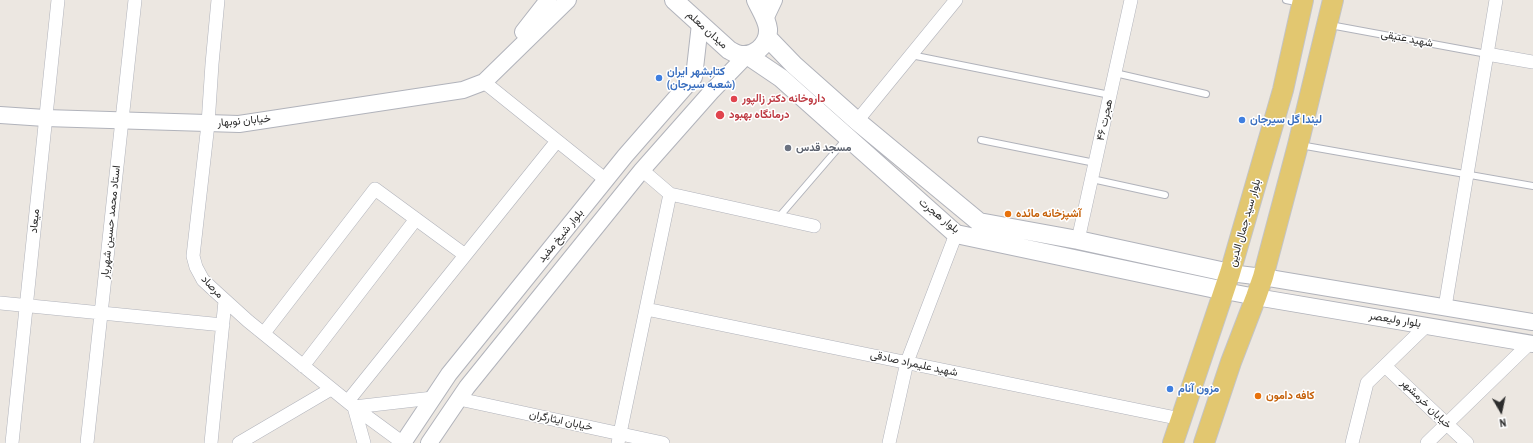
<!DOCTYPE html>
<html>
<head>
<meta charset="utf-8">
<style>
	body { margin:0 }
	#map { position:relative; width:1533px; height:443px; overflow:hidden; background:#ece7e1; font-family:"Archivo Narrow",sans-serif }
	canvas { display:block }
	.north { position:absolute; left:1481px; top:391px; width:40px; height:40px; -webkit-text-stroke:3px #fff; paint-order:stroke; rotate:171deg; font-size:11px; font-weight:700; line-height:16px; text-align:center; color:#2d2d2d }
	.north::after { content:''; display:block; margin:auto; width:14px; height:18px; background:#2d2d2d; clip-path:polygon(50% 0,100% 100%,50% 72%,0 100%) }
</style>
</head>
<body>
<div id="map">
<canvas width="1533" height="443"></canvas>
<div class="north">N</div>
</div>
<script>
const ctx = document.querySelector('canvas').getContext('2d');
ctx.lineJoin = 'round';
function trace(path, color, width, dash) {
  ctx.strokeStyle = color;
  ctx.lineWidth = width;
  ctx.lineCap = dash ? 'butt' : 'round';
  ctx.setLineDash(dash || []);
  ctx.stroke(path);
}
function drawText(font, color, halo, rows, align = 'center') {
  ctx.font = font + ' "Archivo Narrow",Vazirmatn,sans-serif';
  ctx.lineWidth = 3;
  ctx.setLineDash([]);
  ctx.textBaseline = 'middle';
  ctx.strokeStyle = halo;
  ctx.fillStyle = color;
  for (const [text, x, y, turn = 0] of rows) {
    ctx.save();
    ctx.translate(x, y);
    ctx.rotate((+turn || 0) * Math.PI / 180);
    ctx.textAlign = isNaN(turn) ? turn : align;
    if (halo) ctx.strokeText(text, 0, 0);
    ctx.fillText(text, 0, 0);
    ctx.restore();
  }
}
const service = new Path2D(`
	M1286,0L1301,3
	M1330,25L1487,54
	M911,55L1110,95
	M1115,73L1206,94
	M981,140L1095,163
	M1300,145L1533,186
	M1092,179L1165,195
	M778,218L846,139`);
const minor = new Path2D(`
	M218,0L212,64L208,124L193,256L196,267L203,280L216,292L248,321L354,407L403,443
	M1487,54L1533,62
	M484,82L606,180
	M857,121L956,0
	M642,170L670,194L814,226
	M1078,240L1131,0
	M0,303L223,325
	M1445,307L1496,0
	M646,309L1181,419
	M264,333L375,189L465,255
	M303,366L416,219
	M1385,366L1467,443
	M459,399L663,443
	M348,401L557,141
	M354,407L433,398
	M354,407L364,443
	M12,443L58,0
	M87,443L135,0
	M211,443L225,301
	M239,443L331,389
	M618,443L670,194
	M889,443L907,362L956,234
	M1352,443L1367,383L1426,326
	M1427,443L1530,343`);
const tertiary = new Path2D(`
	M765,19L774,0
	M523,32L548,0
	M0,115L45,118L239,124L463,90L484,82L568,0
	M1230,273L1263,277L1533,322
	M1225,291L1256,297L1533,344
	M403,443L449,374L625,156L694,77L700,24
	M429,443L467,387L642,170L711,92L747,55`);
const secondary = new Path2D(`
	M674,0L729,50C731,51 734,53 737,54C753,59 769,45 768,29C767,19 760,9 756,0
	M767,37L794,65L857,121L979,222L1078,240L1230,273
	M747,55L781,78L956,234L1225,291`);
const primary = new Path2D(`
	M1173,443L1230,273L1283,90L1303,0
	M1204,443L1231,362L1256,297L1263,277L1298,145L1333,0`);
const markers = [
	[659,78,4,"#3f7fe0"],
	[734,99,4,"#e0444e"],
	[720,115,5,"#e0444e"],
	[1242,120,4,"#3f7fe0"],
	[788,148,4,"#6b7280"],
	[1008,214,4,"#e8710a"],
	[1170,389,4,"#3f7fe0"],
	[1258,396,4,"#e8710a"]
];
const streetNames = [
	["میدان معلم",707,30,42],
	["شهید عتیقی",1407,39,11],
	["هجرت ۴۶",1105,120,-78],
	["خیابان نوبهار",244,121,-5],
	["بلوار هجرت",939,216,39],
	["میعاد",35,221,-84],
	["استاد محمد حسین شهریار",111,222,-84],
	["بلوار سید جمال الدین",1245,223,-74],
	["بلوار شیخ مفید",561,236,-51],
	["مرصاد",212,287,46],
	["بلوار ولیعصر",1395,320,9],
	["شهید علیمراد صادقی",914,364,12],
	["خیابان خرمشهر",1426,404,44],
	["خیابان ایثارگران",561,421,12]
];
const shopNames = [
	["کتابشهر ایران",667,72],
	["(شعبه سیرجان)",667,85],
	["لیندا گل سیرجان",1250,120],
	["مزون آنام",1178,389]
];
const healthNames = [
	["داروخانه دکتر زالپور",742,99],
	["درمانگاه بهبود",729,115]
];
const worshipNames = [
	["مسجد قدس",796,148]
];
const foodNames = [
	["آشپزخانه مائده",1016,214],
	["کافه دامون",1266,396]
];
trace(service, '#b1b3bb', 8);
trace(minor, '#b1b3bb', 14);
trace(tertiary, '#b1b3bb', 18);
trace(secondary, '#b1b3bb', 20);
trace(primary, '#c4c4c4', 22);
trace(service, '#fff', 6);
trace(minor, '#fff', 13);
trace(tertiary, '#fff', 16);
trace(secondary, '#fff', 18);
trace(primary, '#e2c770', 20);
for (const [x, y, r, color] of markers) {
  const dot = new Path2D();
  dot.arc(x, y, r, 0, 2 * Math.PI);
  ctx.fillStyle = color;
  ctx.fill(dot);
  trace(dot, '#fff', 1.5);
}
drawText('11px', '#2d2d2d', '#fff', streetNames);
drawText('bold 11px', '#366cbe', '#fff', shopNames, 'left');
drawText('bold 11px', '#be3a42', '#fff', healthNames, 'left');
drawText('bold 11px', '#5b616d', '#fff', worshipNames, 'left');
drawText('bold 11px', '#c56008', '#fff', foodNames, 'left');
</script>
</body>
</html>
